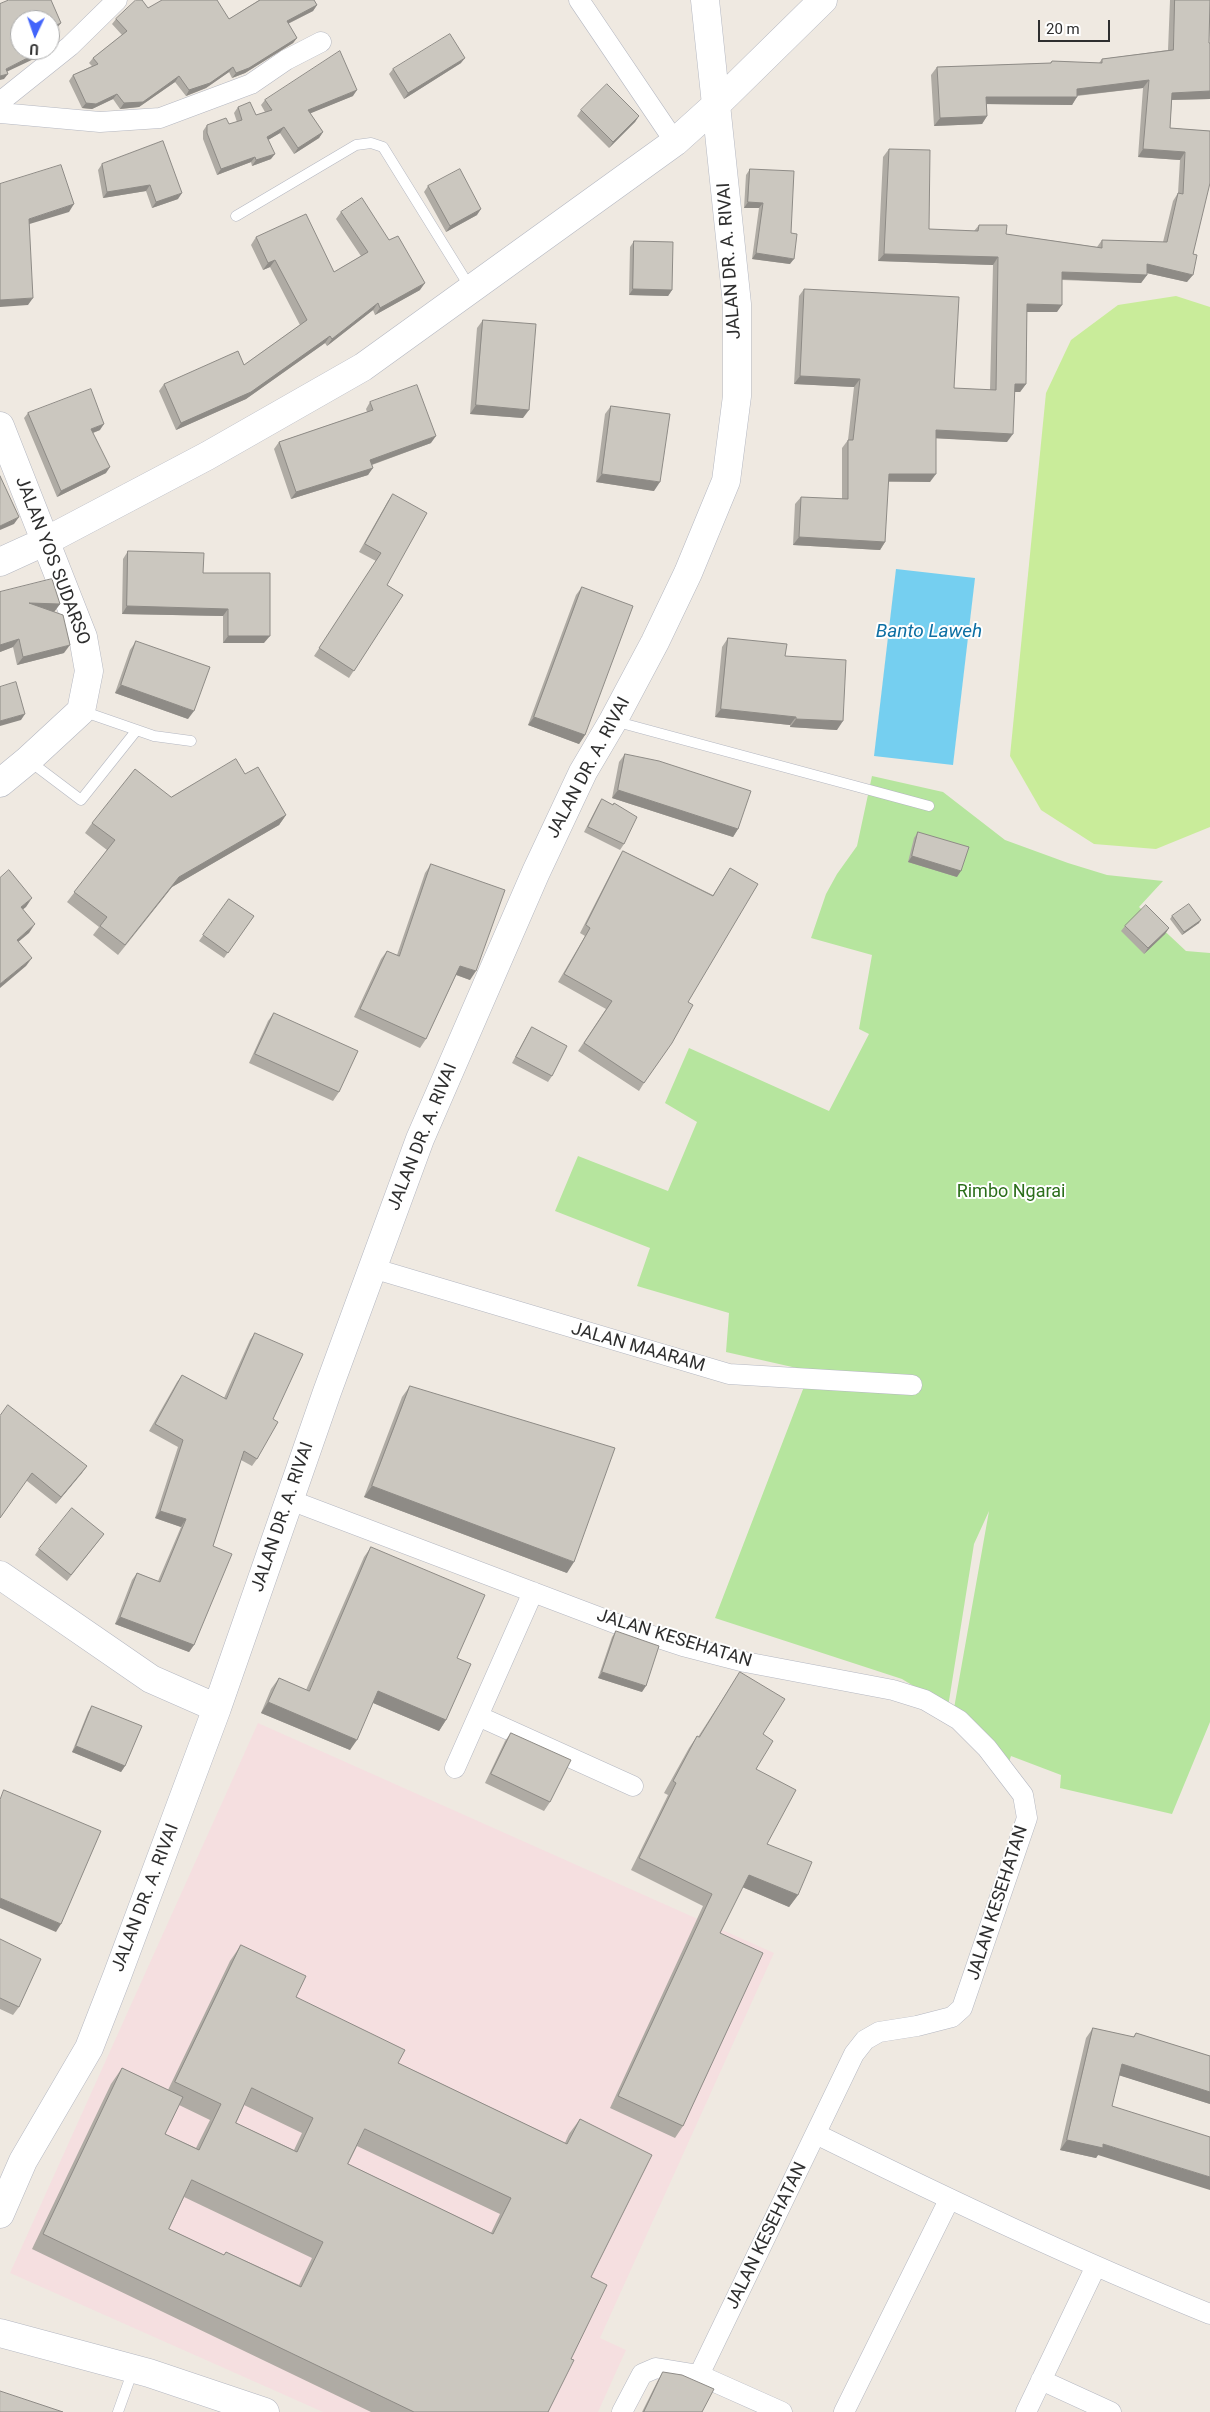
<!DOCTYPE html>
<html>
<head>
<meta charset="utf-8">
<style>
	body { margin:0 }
	#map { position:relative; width:1210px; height:2412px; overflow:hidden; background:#efe9e1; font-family:Roboto,sans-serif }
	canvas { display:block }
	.north { position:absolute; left:10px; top:10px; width:50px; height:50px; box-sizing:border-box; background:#fff; border:1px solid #ababab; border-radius:50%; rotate:183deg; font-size:14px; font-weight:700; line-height:20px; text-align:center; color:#2e2e2e }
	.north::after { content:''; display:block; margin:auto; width:18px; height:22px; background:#4264fb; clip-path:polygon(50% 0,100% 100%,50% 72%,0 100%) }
	.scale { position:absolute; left:1038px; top:20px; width:72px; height:22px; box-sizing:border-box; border:2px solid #2e2e2e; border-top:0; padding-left:6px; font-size:15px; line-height:18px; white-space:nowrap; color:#2e2e2e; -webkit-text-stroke:4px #fff; paint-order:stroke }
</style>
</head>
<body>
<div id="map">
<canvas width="1210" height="2412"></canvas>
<div class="north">U</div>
<div class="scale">20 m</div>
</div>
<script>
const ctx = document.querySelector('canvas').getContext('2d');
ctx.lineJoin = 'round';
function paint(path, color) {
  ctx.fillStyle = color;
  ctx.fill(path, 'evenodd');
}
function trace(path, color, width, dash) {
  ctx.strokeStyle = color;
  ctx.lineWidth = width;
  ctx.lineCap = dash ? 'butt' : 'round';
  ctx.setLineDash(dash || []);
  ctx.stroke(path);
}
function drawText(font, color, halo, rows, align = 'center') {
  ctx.font = font + ' Roboto,sans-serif';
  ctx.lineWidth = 4;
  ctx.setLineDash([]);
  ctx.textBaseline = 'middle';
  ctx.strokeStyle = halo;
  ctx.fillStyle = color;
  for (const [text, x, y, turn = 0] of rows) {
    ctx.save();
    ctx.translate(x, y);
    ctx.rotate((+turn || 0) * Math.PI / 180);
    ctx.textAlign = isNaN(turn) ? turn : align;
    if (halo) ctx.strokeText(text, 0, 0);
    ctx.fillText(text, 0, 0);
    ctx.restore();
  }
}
const medical = new Path2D(`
	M258,1723L774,1953L600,2338L626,2350L598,2412H323L10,2273Z`);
const green = new Path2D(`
	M872,776L943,792L1005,840L1068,863L1107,875L1163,881L1139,907L1186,951L1210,953V1722L1172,1814L1060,1788L1061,1775L1011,1756L1004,1777L953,1714L989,1511L974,1544L948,1707L902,1679L715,1618L810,1371L726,1352L729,1313L637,1286L650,1248L555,1211L578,1156L668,1191L697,1122L665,1103L689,1048L829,1111L869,1034L859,1029L872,955L811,938L826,894L837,874L857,846Z`);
const pitch = new Path2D(`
	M1176,296L1210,307V827L1156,849L1094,844L1041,810L1010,756L1046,393L1071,340L1118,305Z`);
const water = new Path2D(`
	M896,569L975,578L953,765L874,756Z`);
const lane = new Path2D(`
	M236,216L356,145L371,143L383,147L471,289
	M82,711L154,736L191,741
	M614,721L929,806
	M28,760L81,800L136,731
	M118,2412L133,2370`);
const street = new Path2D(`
	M579,0L675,142
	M0,102L70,46L117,0
	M0,113L100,122L160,118L251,84L286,60L321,42
	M372,1268L729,1374L912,1385
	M290,1500L625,1627L683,1646L745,1662L893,1690L925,1700L959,1720L987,1748L1023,1795L1027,1818L962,2008L952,2017L917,2026L879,2032L865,2040L854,2054L699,2375
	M478,1716L633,1786
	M455,1768L533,1592
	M816,2134C946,2198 1076,2260 1210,2314
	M1041,2380L1111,2412
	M622,2412L642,2374L656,2368L699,2375L782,2412
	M844,2412L949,2200
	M1026,2412L1096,2266`);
const secondary = new Path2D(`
	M0,426L83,637L89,671L81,711L28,760L0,783
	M0,562L46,541L207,456L363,367L675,142L716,105L823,0
	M0,1575L151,1679L217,1708
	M0,2214L23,2161L89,2048L117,1976L217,1708L327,1392L420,1139L536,872L583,772L613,721L655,642L688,573L726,481L737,396V304L705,0
	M0,2333L149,2373L265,2412`);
const wall = new Path2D(`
	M259,0H314L317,5L313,11L288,24L297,38L293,43L245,73L232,78L229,72L206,88L186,96L175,82L139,107L120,109L113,99L92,109L82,108L69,81L73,75L92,66L89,63L93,58L122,35L112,24L116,19L148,8L229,19Z
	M1170,0H1210L1209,43H1210V99L1172,100L1170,128L1210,131L1193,254L1187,282L1147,273V275L1141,283L1062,280L1057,312H1027L1026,384L1020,392H1015L1007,442L936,438L930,482H888L885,542L880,550L793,545L795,504L801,497L842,499V448L848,440L854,387L794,384L799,296L804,289L954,388L990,390L993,265L878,261L883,157L889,149L929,229L974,231L979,225L1006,234L1097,247L1102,240L1163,242L1173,201L1178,193L1180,160L1138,157L1143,88L1077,96L1072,105L987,104V116L982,124L934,126L931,75L937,67L1050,63L1052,61L1099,63L1102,59L1168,50Z
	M461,63L404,99L389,74L393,69Z
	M353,96L310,113L323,132L319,138L294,154L280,133L268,140L271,159L252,166L251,162L217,175L203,139V131L207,125L229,124L237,122L234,113L238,107L256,115L265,112L261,105L265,100Z
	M581,110L639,116L635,122L609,148L577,116Z
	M163,141L178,199L152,208L146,191L103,198L98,170L102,164Z
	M750,169L790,264L752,259L759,208H744L746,175Z
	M428,186L477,215L446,232L424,192Z
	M341,212L420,290L375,315L373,310L327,346L325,343L246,399L176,430L159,391L164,384L244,365L300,325L270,267L263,270L251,245L256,237L334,272L361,256L336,219Z
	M634,241L672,290L668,296L629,295L630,247Z
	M483,320L523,418L470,414L477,328Z
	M370,402L431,443L372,465L368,475L291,499L274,449L279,442L367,412L366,409Z
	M611,406L654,491L596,482L605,414Z
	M28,413L100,430L93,433L106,473L57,497L24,418Z
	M393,494L387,585L403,595L349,678L314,656L376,561L359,552L388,501Z
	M128,551L203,573L264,643H223V616L122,614L123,559Z
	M582,587L585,735L579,744L528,725L576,595Z
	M0,592L60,604L54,612L64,653L17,665L13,647L0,652Z
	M728,638L785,656L837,730L790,727V725L715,717L722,647Z
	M136,641L188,719L115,693L130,650Z
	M625,754L738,829L733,837L612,798L619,762Z
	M245,774L286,815L279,825L172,887L118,955L93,935L99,927L67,902L107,850L85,833L92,823L171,797Z
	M602,799L613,805L614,803L624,844L620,850L584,832L598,805Z
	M918,832L957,877L908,862L914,838Z
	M623,851L713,895L730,868L688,1002L644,1083L639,1091L578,1051L606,1009L558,982L585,936L580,933L618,859Z
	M431,864L470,980L456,975L426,1039L420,1048L354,1017L381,959L387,951L397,955L425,873Z
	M229,899L254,916L224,958L199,941Z
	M1172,916L1199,923L1182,935L1170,919Z
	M1125,926L1169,928L1165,934L1144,954L1121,931Z
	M274,1013L339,1092L333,1101L249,1063L268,1021Z
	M532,1027L552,1076L548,1082L512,1063L528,1033Z
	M255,1333L273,1419L257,1459L252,1466L241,1460L213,1546L194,1645L189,1652L115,1624L132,1580L137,1573L158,1581L181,1527L155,1518L178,1447L149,1431L177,1382L182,1375L224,1398L250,1340Z
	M410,1386L567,1573L364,1497L402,1397Z
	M0,1416L87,1466L56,1504L27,1481Z
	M104,1534L67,1581L35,1555L39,1549Z
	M371,1547L457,1658L446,1720L439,1731L373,1703L350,1750L261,1713L271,1689L279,1678L306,1690L364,1557Z
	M616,1631L642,1692L598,1678L612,1637Z
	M740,1672L763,1734L756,1769L767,1844L798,1895L789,1907L742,1887L720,1933L683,2126L675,2138L610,2108L703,1906L631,1870L668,1795L664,1793L689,1748L697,1736L698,1737Z
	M92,1706L125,1766L121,1772L72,1752L88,1712Z
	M511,1733L550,1802L544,1811L485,1783L505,1741Z
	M0,1939L19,2007L13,2015L0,2009Z
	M241,1945L296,1997L398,2063L565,2143L569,2134L580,2119L591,2277L571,2359L548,2412H371L32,2249L111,2084L122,2068L168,2090L230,1961ZM179,2105L210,2120L196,2148L165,2134ZM244,2105L302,2133L294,2150L236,2123ZM357,2146L500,2214L491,2233L348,2164ZM184,2197L312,2258L299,2285L226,2252L224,2255L169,2229Z
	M1093,2028L1133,2037L1136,2033L1210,2056V2104L1119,2075L1098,2155L1096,2158L1060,2150L1086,2038Z
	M663,2372L702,2412H642L658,2380Z`);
const shadedWall = new Path2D(`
	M317,5L313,11L283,26L287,21Z
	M61,23L57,28L50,31V28Z
	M297,38L293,43L245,73L232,78L236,73Z
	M41,51L38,57L2,74L6,69Z
	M465,58L461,63L404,99L408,93Z
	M233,67L229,72L206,88L186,96L189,90Z
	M8,74L4,79L0,80V76Z
	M179,76L175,82L139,107L120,109L124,103Z
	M1149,80L1143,88L1072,96L1077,89Z
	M357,90L353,96L304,116L308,110Z
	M1210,91V99L1167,100L1172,93Z
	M117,94L113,99L92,109L82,108L86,103Z
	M986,97H1077L1072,105L981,104Z
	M639,116L635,122L609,148L613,142Z
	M987,116L982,124L934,126L940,118Z
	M284,127L280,133L263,143L267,137Z
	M323,132L319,138L294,154L298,148Z
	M1143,149L1185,152L1180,160L1138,157Z
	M275,154L271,159L252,166L256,160Z
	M255,157L251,162L217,175L221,169Z
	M150,185L146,191L103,198L107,192Z
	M182,193L178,199L152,208L156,202Z
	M748,202L763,203L759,208H744Z
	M74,204L69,212L23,226L29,219Z
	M481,209L477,215L446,232L450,226Z
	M756,253L794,259L790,264L752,259Z
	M884,254L998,257L993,265L878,261Z
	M275,260L270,267L263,270L268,263Z
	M1147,264L1193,275L1187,282L1142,272Z
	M1062,272L1147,275L1141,283L1057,279Z
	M425,283L420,290L375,315L380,308Z
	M633,289L672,290L668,296L629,295Z
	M33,298L28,305L0,307V300Z
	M378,303L373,310L327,346L332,339Z
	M1027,304L1062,305L1057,312H1022Z
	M330,336L325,343L246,399L176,430L181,423Z
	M800,376L860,379L854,387L794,384Z
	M1015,384H1026L1020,392H1010Z
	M476,405L529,410L523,418L470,414Z
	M104,424L100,430L87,435L91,429Z
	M936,430L1013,434L1007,442L930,438Z
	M436,436L431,443L365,467L370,460Z
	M110,467L106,473L57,497L61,491Z
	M373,468L368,475L291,499L296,492Z
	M602,474L660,482L654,491L596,482Z
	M889,474H936L930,482L883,481Z
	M19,517L14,524L0,530V526Z
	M799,537L885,542L880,550L793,545Z
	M29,603L60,604L54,612Z
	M127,606L228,609L223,616L122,614Z
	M228,636H270L264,643H223Z
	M19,639L13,647L0,652V645Z
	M70,645L64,653L17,665L23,657Z
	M121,685L194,711L188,719L115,693Z
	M721,709L796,717L790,725L715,717Z
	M25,714L21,720L0,726V721Z
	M534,717L585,735L579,744L528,725Z
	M796,719L843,721L837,730L790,727Z
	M618,790L738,829L733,837L612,798Z
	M286,815L279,825L172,887L118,955L179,877Z
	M912,856L961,871L957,877L908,862Z
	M32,898L26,907L15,916L21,907Z
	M1201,920L1199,923L1182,935L1184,932Z
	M35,924L29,933L11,948L17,940Z
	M1169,928L1165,934L1144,954L1148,948Z
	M32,958L26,966L0,988V984Z
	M460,966L476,971L470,980L454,974Z
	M87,1466L82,1473L56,1504L61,1497Z
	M372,1486L574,1562L567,1573L364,1497Z
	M160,1511L186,1519L181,1527L155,1518Z
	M120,1617L194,1645L189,1652L115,1624Z
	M602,1672L646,1686L642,1692L598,1678Z
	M378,1691L446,1720L439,1731L371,1702Z
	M268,1702L357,1740L350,1750L261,1713Z
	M76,1746L125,1766L121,1772L72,1752Z
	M749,1875L798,1895L789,1907L740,1886Z
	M0,1898L61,1924L56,1932L0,1908Z
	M1122,2064L1210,2092V2104L1115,2074Z
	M1067,2140L1103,2144L1210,2177V2190L1098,2155L1096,2158L1060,2150Z`);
const building = new Path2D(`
	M9,0H51L61,23L50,28V20H20V50H41V51L6,69L8,74L0,76V4Z
	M136,0H142L148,8L162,0H217L229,19L260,0H314L317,5L287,21L297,38L249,68L236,73L233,67L210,83L189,90L179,76L143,102L124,103L117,94L96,104L86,103L73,75L98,64L93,58L127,31L116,19Z
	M1175,0H1210L1209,43H1210V91L1172,93L1170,128L1210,131V183L1193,254L1197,255L1193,275L1147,264V275L1062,272V305L1027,304L1026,384H1015L1013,434L936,430V474H889L885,542L799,537L801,497L848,499V440H853L860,379L800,376L804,289L959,297L954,388L996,390L998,257L884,254L889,149L930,150L929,229L978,231L979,225H1007L1006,234L1102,248V240L1167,242L1178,193L1183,194L1185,152L1143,149L1149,80L1077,89V97H986L987,116L940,118L937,67L1051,63L1052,61L1102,63V59L1173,50Z
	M450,34L465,58L408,93L393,69Z
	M340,51L357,90L308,110L323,132L298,148L284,127L267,137L275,154L256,160L255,157L221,169L207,133V125L226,118L229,124L242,120L238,107L250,102L256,115L272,110L265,100Z
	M607,84L639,116L613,142L581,110Z
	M163,141L182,193L156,202L150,185L107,192L102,164Z
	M61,165L74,204L29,219L33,298L0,300V184Z
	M460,169L481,209L450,226L428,186Z
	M750,169L794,171L791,233L797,234L794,259L756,253L763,203L748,202Z
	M362,198L389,240L398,236L425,283L380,308L378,303L332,339L330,336L251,392L181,423L164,384L238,351L244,365L307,320L275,260L268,263L256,237L306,214L334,272L368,252L341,212Z
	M634,241L673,242L672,290L633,289Z
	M483,320L536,324L529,410L476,405Z
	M417,385L436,436L370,460L373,468L296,492L279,442L373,410L370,402Z
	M91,389L104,424L91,429L110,467L61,491L28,413Z
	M611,406L670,414L660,482L602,474Z
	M0,476L19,517L0,526Z
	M393,494L427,513L387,585L403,595L354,671L319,648L381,553L365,544Z
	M128,551L204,553L203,573H270V636H228V609L127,606Z
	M52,579L60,604L29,603L63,615L70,645L23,657L19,639L0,645V592Z
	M582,587L633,606L585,735L534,717Z
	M728,638L787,644L785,656L846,660L843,721L796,719V717L721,709Z
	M136,641L210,667L194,711L121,685Z
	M16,682L25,714L0,721V687Z
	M625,754L659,761L751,791L738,829L618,790Z
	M236,759L245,774L258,767L286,815L179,877L125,945L100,926L107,917L74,892L115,840L92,823L135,769L171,797Z
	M602,799L613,805L614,803L637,817L624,844L588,827Z
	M918,832L969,847L961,871L912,856Z
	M623,851L713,896L730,868L758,884L688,1002L693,1005L672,1043L644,1083L584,1043L612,1001L564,974L590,928L586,925Z
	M431,864L505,890L476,971L460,966L426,1039L360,1009L387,951L399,956Z
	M9,870L32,898L21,907L35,924L17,940L32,958L0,984V878Z
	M229,899L254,916L228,953L203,935Z
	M1189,904L1201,920L1184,932L1172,916Z
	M1146,905L1169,928L1148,948L1125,926Z
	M274,1013L358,1051L339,1092L255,1054Z
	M532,1027L567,1046L552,1076L516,1057Z
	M255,1333L303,1354L273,1419L278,1422L257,1459L244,1451L213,1546L232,1554L194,1645L120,1617L137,1573L160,1582L186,1519L160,1511L183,1440L155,1424L182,1375L226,1399Z
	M410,1386L615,1448L574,1562L372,1486Z
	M8,1405L87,1466L61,1497L32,1473L0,1518V1416Z
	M72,1508L104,1534L71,1575L39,1549Z
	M371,1547L485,1595L457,1658L471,1664L446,1720L378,1691L357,1740L268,1702L279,1678L309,1691Z
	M616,1631L659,1646L646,1686L602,1672Z
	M740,1672L785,1699L763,1734L773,1741L756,1769L796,1790L767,1844L812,1862L798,1895L749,1875L720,1933L763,1953L683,2126L618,2096L712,1894L639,1858L676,1783L673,1781L697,1736L699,1737Z
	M92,1706L142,1726L125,1766L76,1746Z
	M511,1733L571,1760L550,1802L491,1774Z
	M4,1790L101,1831L61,1924L0,1898V1800Z
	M0,1939L41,1959L19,2007L0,1998Z
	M241,1945L306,1976L296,1997L405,2050L398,2063L567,2144L580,2119L652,2155L591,2277L607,2285L571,2359L574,2360L548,2412H414L43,2234L122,2068L183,2097L165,2134L199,2150L221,2104L175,2082ZM252,2088L313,2118L297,2152L236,2123ZM365,2129L511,2198L493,2234L348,2164ZM192,2180L323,2242L301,2287L226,2252L224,2255L169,2229Z
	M1093,2028L1134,2037L1136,2033L1210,2056V2092L1122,2064L1112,2106L1210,2137V2177L1103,2144V2148L1067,2140Z
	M663,2372L682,2375L714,2389L702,2412H644Z
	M0,2391L63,2412H0Z`);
const streetNames = [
	["JALAN DR. A. RIVAI",730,261,-94],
	["JALAN YOS SUDARSO",52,561,69],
	["JALAN DR. A. RIVAI",589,768,-62],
	["JALAN DR. A. RIVAI",423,1137,-68],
	["JALAN MAARAM",638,1348,16],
	["JALAN DR. A. RIVAI",283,1517,-71],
	["JALAN KESEHATAN",674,1639,17],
	["JALAN DR. A. RIVAI",146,1898,-69],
	["JALAN KESEHATAN",998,1903,-72],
	["JALAN KESEHATAN",767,2236,-64]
];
const parkNames = [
	["Rimbo Ngarai",1011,1192]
];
const waterNames = [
	["Banto Laweh",929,632]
];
paint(medical, '#f5dfe0');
paint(green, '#b6e59e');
paint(pitch, '#c9ec9a');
paint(water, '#75cff0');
trace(lane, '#b4b7c1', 11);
trace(street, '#b4b7c1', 21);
trace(secondary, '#b4b7c1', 29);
trace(lane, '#fff', 10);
trace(street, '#fff', 20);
trace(secondary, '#fff', 28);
paint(wall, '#afaba4');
paint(shadedWall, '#8e8b86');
paint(building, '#cbc7bf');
trace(building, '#8e8b86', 1);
drawText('18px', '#2e2e2e', '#fff', streetNames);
drawText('18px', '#2c6e1b', '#fff', parkNames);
drawText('italic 19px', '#0d6fa3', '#fff', waterNames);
</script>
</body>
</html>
